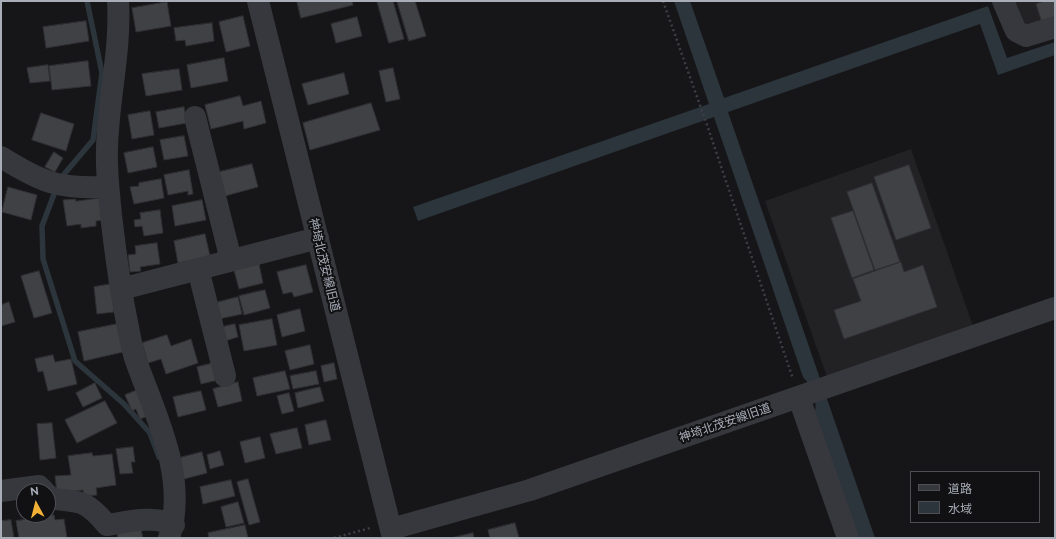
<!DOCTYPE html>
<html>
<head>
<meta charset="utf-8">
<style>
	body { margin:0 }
	#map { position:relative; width:1056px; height:539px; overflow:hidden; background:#161618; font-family:Raleway,"Noto Sans JP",sans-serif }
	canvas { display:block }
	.frame { position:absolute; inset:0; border:2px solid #a8adb8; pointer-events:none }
	.legend { position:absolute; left:910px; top:471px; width:130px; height:52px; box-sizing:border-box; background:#111113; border:1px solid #4d4f55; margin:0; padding:5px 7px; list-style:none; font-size:12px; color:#a8adb8 }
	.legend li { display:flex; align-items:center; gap:8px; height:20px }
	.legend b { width:20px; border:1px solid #4d4f55 }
	.north { position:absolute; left:16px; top:483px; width:40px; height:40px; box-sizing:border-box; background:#111113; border:1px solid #4d4f55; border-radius:50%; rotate:353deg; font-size:11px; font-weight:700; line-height:16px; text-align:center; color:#a8adb8 }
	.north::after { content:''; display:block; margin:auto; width:14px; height:18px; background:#f2b134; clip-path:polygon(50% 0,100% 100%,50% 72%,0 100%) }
</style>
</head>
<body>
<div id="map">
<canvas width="1056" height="539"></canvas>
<div class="frame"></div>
<ul class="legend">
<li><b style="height:5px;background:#37383d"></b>道路</li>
<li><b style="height:11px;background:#2c353c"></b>水域</li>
</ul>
<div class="north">N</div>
</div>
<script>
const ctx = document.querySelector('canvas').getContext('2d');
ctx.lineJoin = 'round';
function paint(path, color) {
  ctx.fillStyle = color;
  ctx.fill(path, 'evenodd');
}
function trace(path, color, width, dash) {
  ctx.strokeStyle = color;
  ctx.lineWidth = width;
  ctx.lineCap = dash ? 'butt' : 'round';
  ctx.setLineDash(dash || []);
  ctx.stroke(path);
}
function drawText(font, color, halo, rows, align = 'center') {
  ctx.font = font + ' Raleway,"Noto Sans JP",sans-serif';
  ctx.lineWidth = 4;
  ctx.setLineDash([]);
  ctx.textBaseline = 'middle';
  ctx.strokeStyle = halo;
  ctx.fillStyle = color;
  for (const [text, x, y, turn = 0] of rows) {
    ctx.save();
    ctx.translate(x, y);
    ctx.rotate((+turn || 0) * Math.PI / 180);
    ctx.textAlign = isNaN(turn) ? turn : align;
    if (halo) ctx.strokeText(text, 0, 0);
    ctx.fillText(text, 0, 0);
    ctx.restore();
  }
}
const built = new Path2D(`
	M1011,1H1055L1038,29L1019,22Z
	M911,149L973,326L827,377L765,201Z`);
const water = new Path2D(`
	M674,1H690L724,98L988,6L1007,58L1055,42V55L998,75L980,24L728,112L875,538H859L815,412C817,398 813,388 803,377L714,117L418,221L413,207L709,104Z`);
const stream = new Path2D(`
	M60,179L93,140L102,73L87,1
	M56,189L42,226L43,259L75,361L124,404L150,433L159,457`);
const building = new Path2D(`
	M297,1H352L353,5L301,18Z
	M377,1H393L404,39L389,43Z
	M397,1H415L426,36L409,41Z
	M1045,1H1055V22L1043,26L1036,4Z
	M167,2L171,26L136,32L132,8Z
	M243,16L250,46L226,52L219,22Z
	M357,17L362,36L336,43L331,24Z
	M86,21L89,41L46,48L43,27Z
	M212,23L214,41L186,46L185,40L176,41L174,28Z
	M224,58L228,81L191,88L187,65Z
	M88,61L91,86L52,90L49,66Z
	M48,65L50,81L30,83L27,68Z
	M393,68L400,99L386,102L379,71Z
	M179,69L182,90L146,96L142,74Z
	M344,73L349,94L308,105L302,84Z
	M240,96L243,106L261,101L266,123L244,129L243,121L211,129L205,105Z
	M371,103L380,130L310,150L303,123Z
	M184,107L187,123L159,128L156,112Z
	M150,111L154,135L132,139L128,115Z
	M41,113L74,124L66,151L32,140Z
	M184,136L188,156L164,160L160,140Z
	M153,147L157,167L128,173L124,153Z
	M54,152L63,158L55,172L45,167Z
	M252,164L258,187L225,196L219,172Z
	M909,165L931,228L896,240L874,177Z
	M189,170L193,194L188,195V191L168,195L164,175Z
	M161,179L164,198L134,204L130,187L139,186V183Z
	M872,183L900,262L875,270L847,192Z
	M8,187L37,195L31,220L2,212Z
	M102,198L105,220L96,221V226L81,228V224L67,226L63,200L75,199L76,201Z
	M202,200L206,220L175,226L172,206Z
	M160,210L163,233L144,236L142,226L135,227L134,220L141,219L140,213Z
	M853,211L874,270L852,278L831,218Z
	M205,234L210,256L178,263L174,241Z
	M157,243L160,264L140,267L141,271L130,272L128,255L136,254L135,246Z
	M901,262L904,272L923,265L937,307L844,339L834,310L861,301L853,279Z
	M259,264L263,283L239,289L234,270Z
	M306,265L313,292L294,297L292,292L283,294L277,272Z
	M39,271L52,313L34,318L21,276Z
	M111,284L114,312L97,314L94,287Z
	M265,290L270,308L244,315L239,296Z
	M238,297L242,314L219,319L215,303Z
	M9,302L15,322L1,326V305Z
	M300,309L305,331L282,337L277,315Z
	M272,319L277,345L244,351L239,325Z
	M117,324L123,352L84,361L78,332Z
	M235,324L238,337L225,341L222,327Z
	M167,335L171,346L191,339L198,363L166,374L161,359L148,363L142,343Z
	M310,345L314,364L290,370L285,351Z
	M53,355L55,362L71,359L77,384L48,391L43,371L38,372L35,359Z
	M214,363L218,380L201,384L197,367Z
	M334,363L337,379L324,382L321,366Z
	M285,371L290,389L257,396L253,378Z
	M316,371L319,384L293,389L290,376Z
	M238,382L242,401L218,407L213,389Z
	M95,383L102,398L83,407L76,393Z
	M320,387L324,401L298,408L295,393Z
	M140,389L151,415L140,419L136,409L132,411L125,395Z
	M201,391L206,410L178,417L173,397Z
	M289,393L294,411L282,414L277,396Z
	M105,401L117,423L77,443L65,420Z
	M326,420L331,440L309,445L305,425Z
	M52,423L56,458L40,460L37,424Z
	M297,428L302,448L276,454L270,434Z
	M260,437L265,458L245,463L240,442Z
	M133,447L135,462H131L133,473L120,474L116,449Z
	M220,451L224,465L210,469L207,455Z
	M202,452L207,473L184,479L179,458Z
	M92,453L93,456L112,454L116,485L96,488L97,495L84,496L83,490L57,493L55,476L71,475L68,456Z
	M248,479L260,522L249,525L237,482Z
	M231,480L235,496L203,504L200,487Z
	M238,502L244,523L226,527L221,507Z
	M24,503V515H37L21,517L19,504Z
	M54,515L55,520L64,519L67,538H19L16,521Z
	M11,520L14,538H1V521Z
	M515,523L519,538H490L488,530Z
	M245,525L248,538H209L208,533Z
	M141,530L143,538H118L117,533Z
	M473,533L474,538H451Z`);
const path = new Path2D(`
	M663,1L707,125L793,379
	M334,538L370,528`);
const minor = new Path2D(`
	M118,1C121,51 108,99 107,149C106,171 109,193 111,215C115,249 119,283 126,317C129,331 131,347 136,361C156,416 188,478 169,538
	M258,1L393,538
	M1003,1L1016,31L1026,36L1055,27
	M195,117L231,260
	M1,157C43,183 58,189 108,187
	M198,269L225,376
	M121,289L318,238
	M799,398L848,538
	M1,491L39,486L44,491
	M48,495L51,499C81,501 87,501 107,525C127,522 155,515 174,525
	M391,529L530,490L1055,308`);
const streetNames = [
	["神埼北茂安線旧道",324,265,76],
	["神埼北茂安線旧道",725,423,-19]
];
paint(built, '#222225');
paint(water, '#2c353c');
trace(stream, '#2c353c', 5.5);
paint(building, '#404145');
trace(building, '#303034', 1);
trace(path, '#3d3f44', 2.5, [2, 3]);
trace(minor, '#37383d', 22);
drawText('12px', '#a8adb8', '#111113', streetNames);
</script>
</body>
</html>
